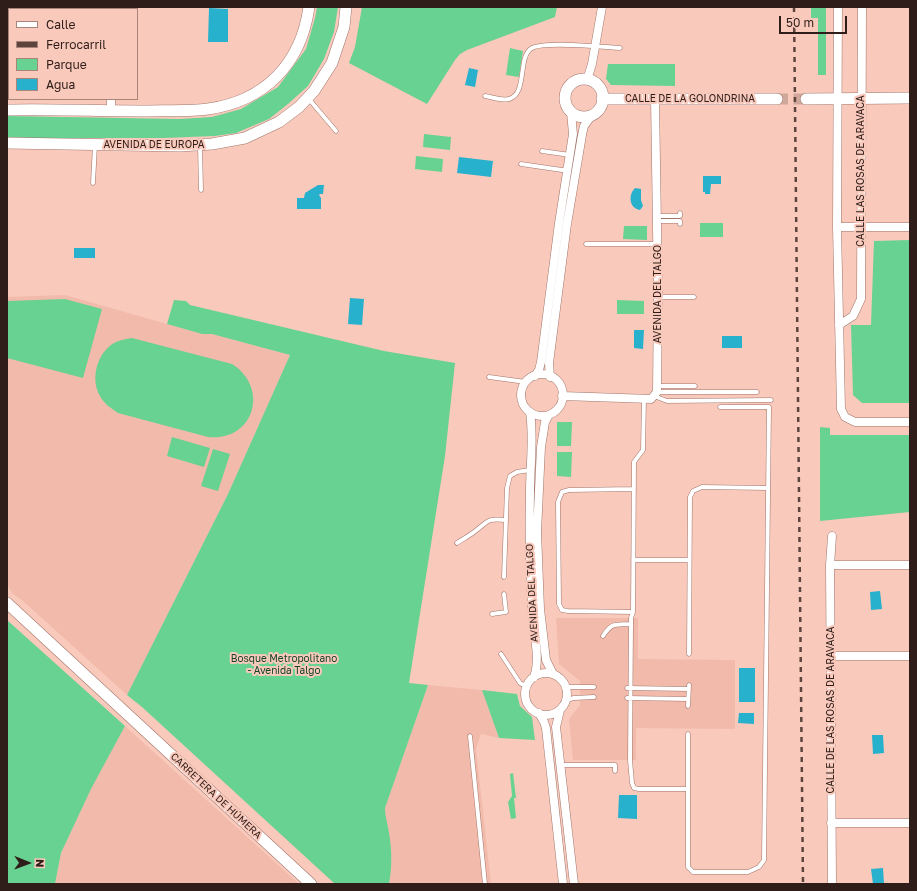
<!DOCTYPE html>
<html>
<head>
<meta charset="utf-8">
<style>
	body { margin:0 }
	#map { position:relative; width:917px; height:891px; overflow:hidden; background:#f9c9bc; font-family:"Golos Text",sans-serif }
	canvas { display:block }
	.frame { position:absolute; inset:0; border:8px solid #2e1d18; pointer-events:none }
	.legend { position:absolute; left:8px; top:8px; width:130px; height:92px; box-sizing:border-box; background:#f9c9bc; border:1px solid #a8847a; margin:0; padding:5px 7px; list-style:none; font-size:12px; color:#2e1d18 }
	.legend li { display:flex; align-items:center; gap:8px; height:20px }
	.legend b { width:20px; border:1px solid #a8847a }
	.north { position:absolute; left:8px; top:843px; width:40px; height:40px; -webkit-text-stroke:3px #f9c9bc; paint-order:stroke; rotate:91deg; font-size:11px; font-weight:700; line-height:16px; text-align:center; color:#2e1d18 }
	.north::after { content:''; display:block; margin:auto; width:14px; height:18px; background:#2e1d18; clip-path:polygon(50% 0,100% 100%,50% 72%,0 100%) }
	.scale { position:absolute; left:779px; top:16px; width:68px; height:18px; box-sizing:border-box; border:2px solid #2e1d18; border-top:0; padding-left:5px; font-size:12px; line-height:14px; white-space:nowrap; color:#2e1d18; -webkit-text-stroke:3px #f9c9bc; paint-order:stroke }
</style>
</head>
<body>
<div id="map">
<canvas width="917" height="891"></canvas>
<div class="frame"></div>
<ul class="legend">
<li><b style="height:5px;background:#fff"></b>Calle</li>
<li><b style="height:5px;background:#5c443d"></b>Ferrocarril</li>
<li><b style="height:11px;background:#68d292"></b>Parque</li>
<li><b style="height:11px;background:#27b1cd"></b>Agua</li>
</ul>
<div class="north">N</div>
<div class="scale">50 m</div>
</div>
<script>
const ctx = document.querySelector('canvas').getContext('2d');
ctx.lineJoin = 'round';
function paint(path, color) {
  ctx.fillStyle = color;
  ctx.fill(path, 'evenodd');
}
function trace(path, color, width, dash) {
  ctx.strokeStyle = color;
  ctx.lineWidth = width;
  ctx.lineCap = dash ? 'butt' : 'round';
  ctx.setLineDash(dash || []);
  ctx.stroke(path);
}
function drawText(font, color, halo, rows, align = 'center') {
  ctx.font = font + ' "Golos Text",sans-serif';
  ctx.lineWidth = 4;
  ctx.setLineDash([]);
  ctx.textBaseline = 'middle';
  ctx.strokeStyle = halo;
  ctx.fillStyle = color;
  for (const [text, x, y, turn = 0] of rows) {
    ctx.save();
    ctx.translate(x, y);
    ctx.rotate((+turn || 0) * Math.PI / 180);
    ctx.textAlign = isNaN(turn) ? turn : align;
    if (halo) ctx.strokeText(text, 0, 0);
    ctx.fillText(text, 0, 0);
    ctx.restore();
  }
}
const built = new Path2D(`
	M65,295L202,334H212L290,355L228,494L127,695L23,601L13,594L7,585V297Z
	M556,618H638V659L735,660V729L636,728V760H573L569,719L580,705V681L559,664Z
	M428,685L482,690L499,738L481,734L476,749L491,884H389L391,851L389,833L385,814V808Z
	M125,726L299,884H55L61,853L91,789Z`);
const green = new Path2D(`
	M317,7H338L334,32L324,59L308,86L288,104L269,119L236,133L215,136L164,138H7V116L179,119L212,117L241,109L278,87L306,49L315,18Z
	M362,7H557L555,17L467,50L460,54L455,60L427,104L349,63L355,47Z
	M811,7H826V75H818V18H811Z
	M510,48L523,51L519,77L506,75Z
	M608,64H675V86L611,85L606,79Z
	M424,134L451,137L450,150L423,147Z
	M416,156L443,159L442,172L415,169Z
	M700,223H723V237H700Z
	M624,226H647V240L623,239Z
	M910,240V403H862L853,395L851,325H871L874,241Z
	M65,299L102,309L83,378L7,358L8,301Z
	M174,300L186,301L190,305L384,351L455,363L445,456L409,683L428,685L385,808C385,817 388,824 389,833C392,849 392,868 389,884H335L142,707L127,695L228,494L290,355L212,334H202L167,324Z
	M617,300L644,301V314H617Z
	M132,338L232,364C270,388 254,442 208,437L118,413C111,408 104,404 100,396C90,379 97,353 114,343C120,340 126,339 132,338Z
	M557,422H572L571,446H557Z
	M820,427L830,428V435H910V512L820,521Z
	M172,437L210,448L204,467L167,456Z
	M213,449L230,454L218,491L201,486Z
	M557,452H572L571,477L557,476Z
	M7,620L125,726L91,789L61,853L55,884H7Z
	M482,690L517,694L520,706L532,717L535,740L499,738Z
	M513,773L516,798H514L516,818L511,819L508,802L512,796L510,774Z`);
const water = new Path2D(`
	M209,8L228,9V42H208Z
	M469,68L478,70L475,87L465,85Z
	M459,157L493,161L491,177L457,173Z
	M703,176H721V184H711L710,194H705V192H703Z
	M318,185H324L323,194H320L319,195L321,198V209H297V198H304L305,193Z
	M635,188L641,189V200L643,206L640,210C629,208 628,195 635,188Z
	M74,248H95V258H74Z
	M350,298L364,299L362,325L348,324Z
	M634,330H644L643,349L634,348Z
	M722,336H742V348H722Z
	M880,591L882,609L871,610L870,592Z
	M739,668H755V702H739Z
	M739,713H754V724L738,723Z
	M872,735H883L884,753L873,754Z
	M619,795H637V819L618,818Z
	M883,868L884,884H873L871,869Z`);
const secondaryTunnel = new Path2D(`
	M777,99H806`);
const lane = new Path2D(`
	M485,96C492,97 502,101 509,99C528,94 517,56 532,48C546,41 601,47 620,48
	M308,98L336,131
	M200,146L201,190
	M542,151L570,155
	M521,164L562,170L567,169
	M93,183L95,145
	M657,216H680V213
	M657,221H680V224
	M586,244H657
	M658,297H694
	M489,377L526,382
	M658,386H695
	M657,392H757
	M654,396L667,401L771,400
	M644,399L643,450L634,462L633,612L631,618V624L630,760L632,783L634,788L639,789H688
	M457,543C463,539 469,536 474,532C489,521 486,518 506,520
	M633,560H689
	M504,577L507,488L510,476L517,472L530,470
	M633,612L568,611L562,610L559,604L558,502L562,492L569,490L634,489
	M492,614L506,612L504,594
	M603,636C612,622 615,625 631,624
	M501,654L520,683L527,687
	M689,654L690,497L693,491L702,487L767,488
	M566,687H594
	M627,688L689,689
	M627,698L688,699
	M566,700L574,698L594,697
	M688,706L689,685
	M688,734V867L693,872H748L759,867L764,860L769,407H720
	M470,736L485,884
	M562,765H615V771`);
const street = new Path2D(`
	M838,7L837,227L841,409L845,417L855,422H910
	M113,9L114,7
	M587,80L592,64L602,7
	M111,111V99
	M837,227H910
	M839,325L853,316L861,299L862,7
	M521 395a21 21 0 1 1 42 0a21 21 0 1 1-42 0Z
	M535,376L539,370L541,362L559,223L573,134L571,112
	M550,377L549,363L567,224L582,135L584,126L592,115
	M562,396L651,399L657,392L658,291L655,99
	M530,412C534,438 530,465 530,492C529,535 530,579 533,623C535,640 540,661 534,677
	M549,415L545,422L541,447L537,532L540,609L546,660L553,674
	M830,565H910
	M831,656H910
	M525 694a21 21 0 1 1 42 0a21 21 0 1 1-42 0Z
	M560,710L556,727L574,884
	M539,713L544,722L546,728L563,884
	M831,823H910
	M832,884L830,565L832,536`);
const secondary = new Path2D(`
	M565 98a19 19 0 1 1 38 0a19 19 0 1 1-38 0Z
	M602,99H777
	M806,99L910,98
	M7,110C53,109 98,111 144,111C165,110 187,112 208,109C265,101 301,64 309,7
	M7,143L180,146L212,144L245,138L279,122L299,107L314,91L332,63L344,27L346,7
	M7,603L311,884`);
const rail = new Path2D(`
	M794,7L803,884`);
const streetNames = [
	["CALLE DE LA GOLONDRINA",690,99],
	["AVENIDA DE EUROPA",154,145],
	["CALLE LAS ROSAS DE ARAVACA",861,171,-90],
	["AVENIDA DEL TALGO",658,294,-90],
	["AVENIDA DEL TALGO",532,593,-93],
	["CALLE DE LAS ROSAS DE ARAVACA",831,710,-90],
	["CARRETERA DE HÚMERA",216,796,43]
];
const parkNames = [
	["Bosque Metropolitano",284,659],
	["- Avenida Talgo",284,671]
];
paint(built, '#f1baab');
paint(green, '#68d292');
paint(water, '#27b1cd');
trace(secondaryTunnel, '#d0a79b', 11, [11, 5.5]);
trace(lane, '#a1756a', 5);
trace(street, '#a1756a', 9);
trace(secondary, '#a1756a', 12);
trace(lane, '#fff', 4);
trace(street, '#fff', 8);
trace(secondary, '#fff', 11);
trace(rail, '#5c443d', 2.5, [5, 5]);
drawText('10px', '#2e1d18', '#f9c9bc', streetNames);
drawText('10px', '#124227', '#f9c9bc', parkNames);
</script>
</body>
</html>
